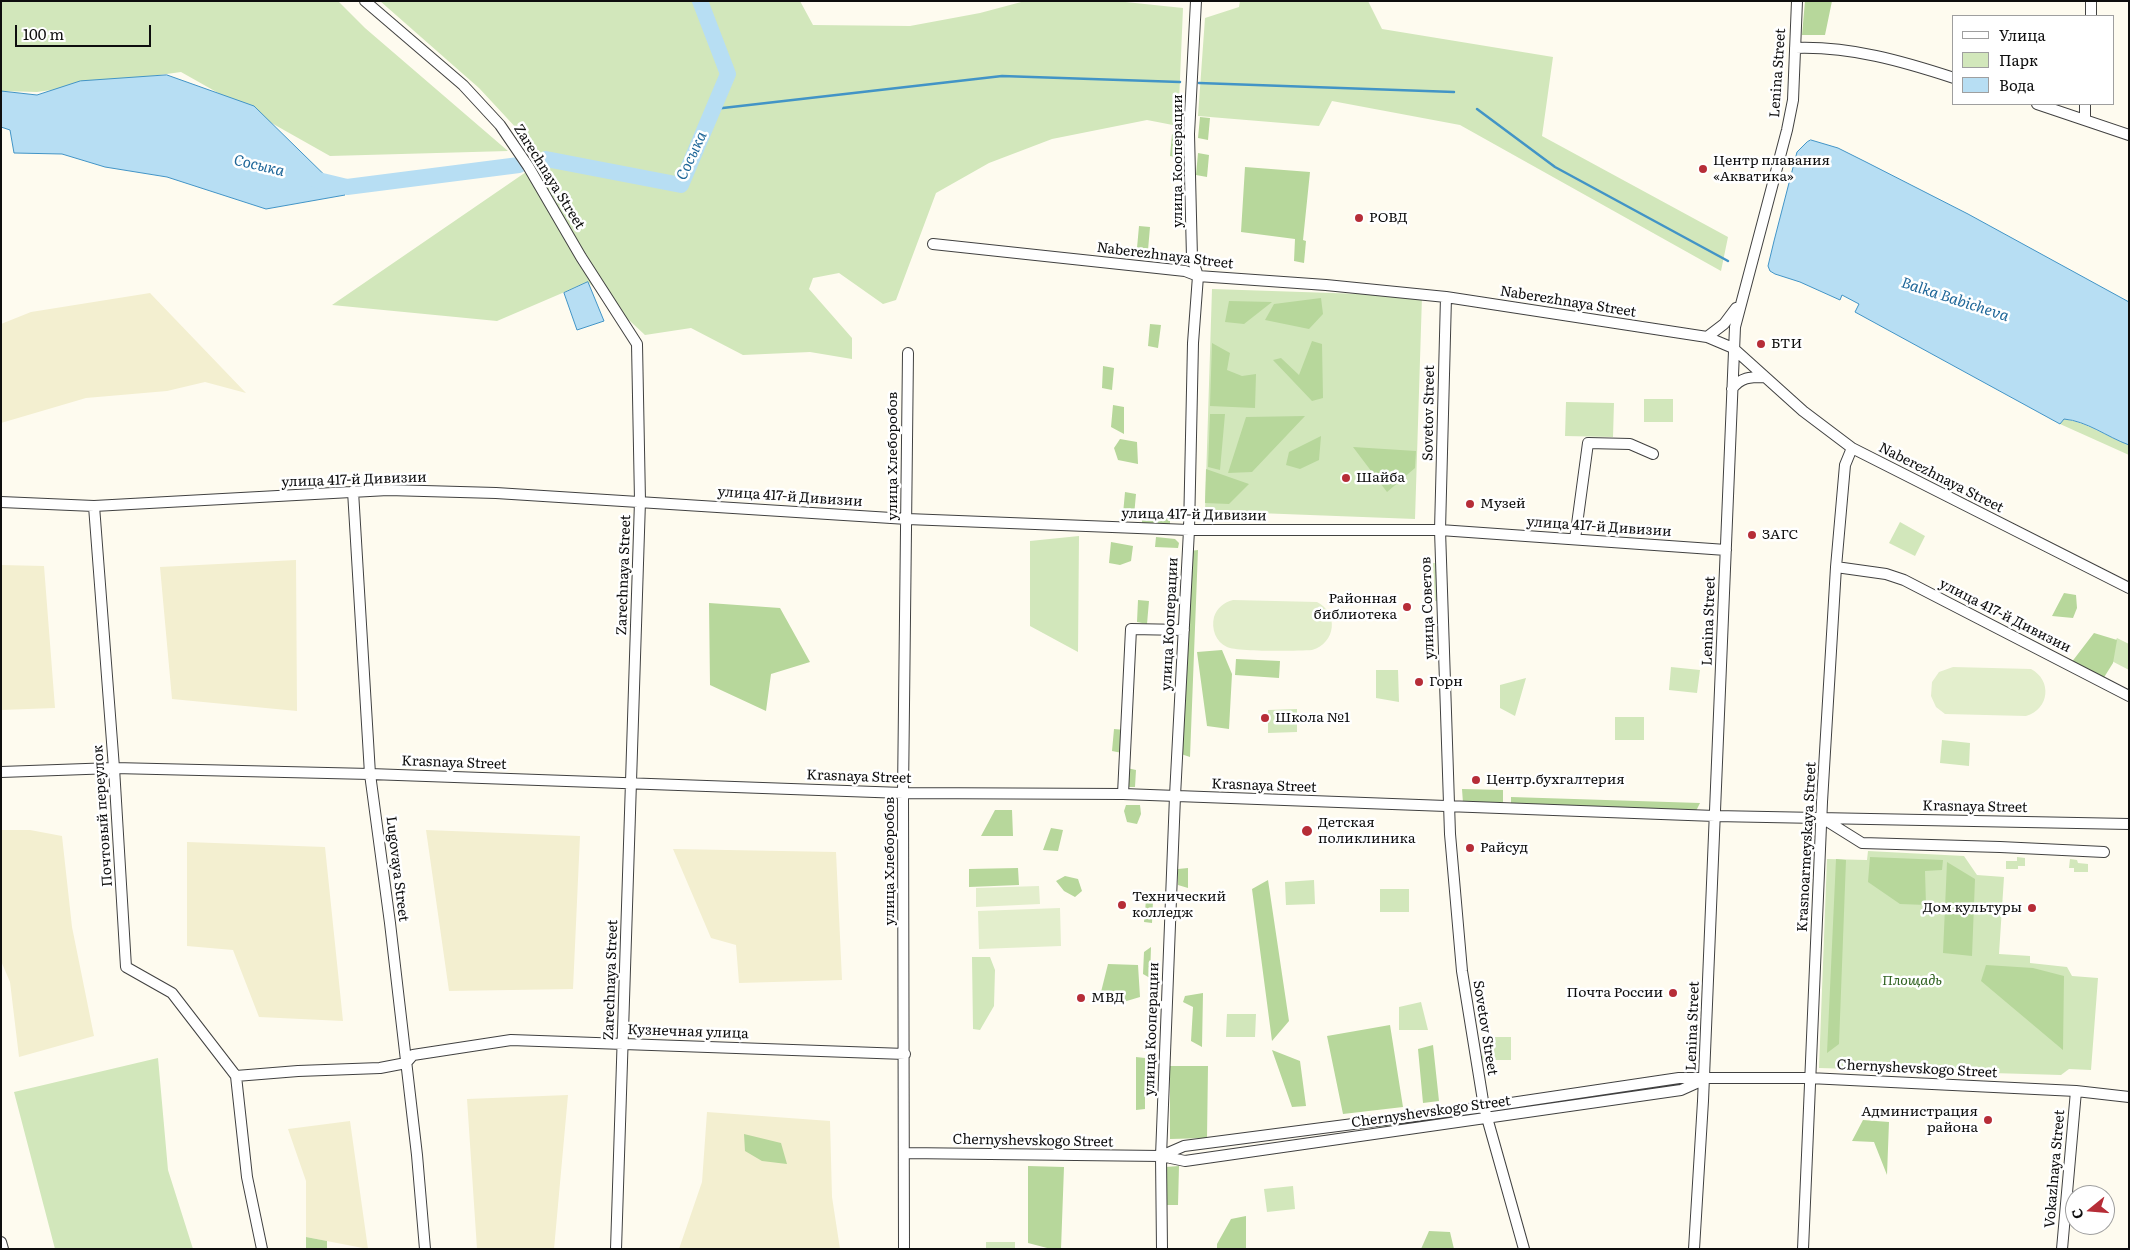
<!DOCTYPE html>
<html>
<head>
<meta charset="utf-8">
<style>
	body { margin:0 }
	#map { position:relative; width:2130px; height:1250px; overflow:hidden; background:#fefbef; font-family:Literata,serif }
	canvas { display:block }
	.frame { position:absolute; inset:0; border:2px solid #0e0e0e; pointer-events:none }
	.legend { position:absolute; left:1952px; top:15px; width:162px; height:90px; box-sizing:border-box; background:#fff; border:1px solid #9f9f9f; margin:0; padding:6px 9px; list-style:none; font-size:15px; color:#0e0e0e }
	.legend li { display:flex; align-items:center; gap:10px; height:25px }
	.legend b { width:25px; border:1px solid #9f9f9f }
	.north { position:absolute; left:2065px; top:1185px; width:50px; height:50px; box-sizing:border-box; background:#fff; border:1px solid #9f9f9f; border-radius:50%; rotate:253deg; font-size:14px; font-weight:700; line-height:20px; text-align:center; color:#0e0e0e }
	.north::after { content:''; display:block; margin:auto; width:18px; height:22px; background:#b62d37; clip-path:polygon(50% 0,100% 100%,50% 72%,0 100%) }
	.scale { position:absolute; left:15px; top:25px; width:136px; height:22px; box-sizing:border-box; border:2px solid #0e0e0e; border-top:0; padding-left:6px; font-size:15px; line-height:18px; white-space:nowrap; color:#0e0e0e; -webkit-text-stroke:4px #fff; paint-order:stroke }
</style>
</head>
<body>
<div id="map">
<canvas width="2130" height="1250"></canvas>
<div class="frame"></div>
<ul class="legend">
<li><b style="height:6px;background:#fff"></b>Улица</li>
<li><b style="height:14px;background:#d2e7bb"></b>Парк</li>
<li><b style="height:14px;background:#b7def3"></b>Вода</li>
</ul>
<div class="north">С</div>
<div class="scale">100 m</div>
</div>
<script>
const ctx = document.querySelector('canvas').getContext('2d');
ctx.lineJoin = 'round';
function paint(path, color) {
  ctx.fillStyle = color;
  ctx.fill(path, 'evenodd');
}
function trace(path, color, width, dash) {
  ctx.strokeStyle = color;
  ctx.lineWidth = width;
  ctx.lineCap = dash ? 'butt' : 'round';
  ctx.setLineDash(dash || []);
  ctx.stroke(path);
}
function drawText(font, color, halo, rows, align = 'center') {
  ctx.font = font + ' Literata,serif';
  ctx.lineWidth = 5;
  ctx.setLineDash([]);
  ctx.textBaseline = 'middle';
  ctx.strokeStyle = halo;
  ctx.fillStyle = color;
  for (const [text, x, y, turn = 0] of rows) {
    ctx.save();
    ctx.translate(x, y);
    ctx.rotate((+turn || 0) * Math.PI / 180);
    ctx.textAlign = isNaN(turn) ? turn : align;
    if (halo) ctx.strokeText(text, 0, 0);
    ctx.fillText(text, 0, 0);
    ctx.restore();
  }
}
const farmland = new Path2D(`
	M150,293L246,393L205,382L167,391L86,398L1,423V324L31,312Z
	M296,560L297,711L172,699L160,567Z
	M1,565L44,566L55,708L1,710Z
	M1,830H30L62,836L72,927L94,1036L19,1057L10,982L1,961Z
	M426,830L580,836L573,989L449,991Z
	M187,842L325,847L343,1021L259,1017L233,950L187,946Z
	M673,849L836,852L842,980L739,983L736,945L711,938Z
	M568,1095L554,1249H477L467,1099Z
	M707,1112L830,1121L832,1197L840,1249H679L702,1182Z
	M350,1121L368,1249L306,1237V1181L288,1129Z`);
const green = new Path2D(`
	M1,1H338L365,28L508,151L330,156L181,72L37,92L1,91Z
	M380,1H800L813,25L910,26L980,13L1025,1H1116L1183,8L1178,126L1147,120L1052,139L989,163L936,193L896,300L883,304L839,273L813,278L809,289L852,338V359L810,352L743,355L691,328L645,335L588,282L497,321L332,305L545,159L479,88Z
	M1240,1H1368L1382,29L1553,57L1542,136L1728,237L1721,271L1460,125L1332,101L1319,126L1198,116L1205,18L1239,7Z
	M1212,289L1422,296L1415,519L1205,511Z
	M1644,399H1673V422H1644Z
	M1566,402L1614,403L1613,437L1565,436Z
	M2064,419C2087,422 2107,437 2129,445V455L2060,424Z
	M1900,522L1925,536L1915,556L1889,543Z
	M1079,536L1078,652L1030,626V541Z
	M1433,563H1438L1440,601H1435Z
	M2117,638L2129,644V670L2106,658Z
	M1671,667L1700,670L1697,693L1669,690Z
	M1376,670H1398L1399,702L1376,698Z
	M1526,678L1515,716L1500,708V685Z
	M1297,709V732L1268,733V710Z
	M1615,717H1644V740H1615Z
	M1942,740L1970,743L1969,766L1940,763Z
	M1868,851L1964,856L1977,875L2004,877L1999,954L2030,956V963L2067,967L2072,976L2098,978L2091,1070L2069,1069L2061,1075L1819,1068L1827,859L1867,860Z
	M2017,857L2025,858V866H2018V869H2006V861H2017Z
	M2070,859L2077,860L2078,863L2088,864V872H2074V868H2069Z
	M1314,880L1315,904L1286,905L1285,882Z
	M1380,889H1409V912H1380Z
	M972,957H990L995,970L994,1006L980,1030L973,1029Z
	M1421,1002L1428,1030H1399V1007Z
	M1227,1014H1256L1255,1037H1226Z
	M1482,1037H1511V1060H1482Z
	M158,1058L168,1170L193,1249H55L14,1092Z
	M1681,1081L1680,1088L1617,1097L1621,1089Z
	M1570,1096L1566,1105L1494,1115L1492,1107Z
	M1476,1111L1477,1117L1380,1131L1379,1122Z
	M1293,1186L1295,1209L1267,1212L1264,1189Z
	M986,1242H1015V1249H986Z`);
const forest = new Path2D(`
	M1805,1H1832L1825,35H1802Z
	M1200,117L1210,118L1208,140L1198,138Z
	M1172,134L1183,136L1181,158L1170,156Z
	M1198,153L1209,155L1207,177L1196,175Z
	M1245,167L1310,172L1303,240L1306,241L1304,263L1294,261L1295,239L1241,232Z
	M1139,226L1150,227L1148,250L1137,248Z
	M1321,298L1323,314L1309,329L1265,320L1274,304Z
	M1229,301L1272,302L1244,324L1225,322Z
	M1150,324L1161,325L1158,348L1148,346Z
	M1312,341L1322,344L1323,398L1312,401L1273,360L1281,358L1299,375Z
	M1212,343L1230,353L1227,370L1242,376L1256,374L1255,408L1210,406Z
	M1103,366L1114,368L1112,390L1102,388Z
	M1113,405L1124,407V434L1111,427Z
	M1210,414H1225L1220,470L1208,467Z
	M1305,416L1252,472L1228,473L1246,417Z
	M1321,436L1319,460L1300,469L1286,465L1289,452Z
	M1120,439L1137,442L1138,464L1118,460L1114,448Z
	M1353,447L1416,451L1415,468L1387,492Z
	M1206,469L1249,484L1229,504L1205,503Z
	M1125,492L1136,494L1134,516L1123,514Z
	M1142,513L1170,514V525L1142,523Z
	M1156,537L1175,539L1179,543L1178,548L1155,547Z
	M1111,542L1133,546L1131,561L1120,565L1109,563Z
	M1198,550L1190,757L1181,754L1190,551Z
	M2064,593L2076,595L2077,608L2073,618L2052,616Z
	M1138,600L1149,601L1147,624L1137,622Z
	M709,603L780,608L810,662L771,674L766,711L710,685Z
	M2094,633L2117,640L2113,663L2103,679L2071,663Z
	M1222,650L1232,674L1229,729L1207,726L1197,652Z
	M1236,659L1280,661L1279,678L1235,675Z
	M1114,729L1125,730L1122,753L1112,751Z
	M1127,768L1136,770L1135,787H1126Z
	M1462,789L1503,790V805L1463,803Z
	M1511,797L1700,803L1696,811L1511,804Z
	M1126,805H1140L1141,814L1137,824L1127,822L1124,811Z
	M995,810H1012L1013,836H981Z
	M1051,828L1063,830L1058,851L1043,850Z
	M1870,857L1943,860L1942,870L1925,871L1926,905L1900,904L1868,882Z
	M1836,859L1846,860L1839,1044L1827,1053Z
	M1947,862L1975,879L1972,956L1943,953Z
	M1018,868L1019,885L969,887V869Z
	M1188,868V888L1178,885V869Z
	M1065,876L1078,879L1082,891L1075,897L1064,891L1056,881Z
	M1268,880L1289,1021L1272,1041L1252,889Z
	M1146,900L1153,901L1152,923L1144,922Z
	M1151,947L1150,978L1143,974L1144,952Z
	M1108,964L1138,965L1140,997L1120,1003L1100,996Z
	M1986,965L2033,968L2064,976L2063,1050L1981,981Z
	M1203,993L1202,1047L1191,1041L1193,1007L1183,1002L1185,996Z
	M1390,1025L1403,1107L1343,1114L1327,1036Z
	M1433,1045L1439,1101L1423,1103L1418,1049Z
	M1272,1050L1300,1061L1306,1106L1292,1107Z
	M1136,1057L1145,1058V1109L1136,1110Z
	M1170,1066H1208L1207,1138L1170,1139Z
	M1863,1120L1889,1122L1887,1175L1874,1142L1852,1141Z
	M744,1134L781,1143L787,1164L762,1161L745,1151Z
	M1028,1166L1064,1167L1061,1249H1051L1028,1243Z
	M1179,1166L1178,1205H1165V1167Z
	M1246,1216V1249H1217V1244L1231,1219Z
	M1429,1231L1450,1232L1454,1249H1421Z
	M306,1237L327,1241V1249H306Z`);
const pitch = new Path2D(`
	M1233,600L1317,602C1339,613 1336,643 1312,650C1298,651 1237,652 1227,647C1216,642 1211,629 1214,617C1217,608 1224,602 1233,600Z
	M1953,667L2031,669C2052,680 2050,709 2026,716L1945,714L1936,707L1931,696L1932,682L1939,672Z
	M1039,886L1040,904L976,907V888Z
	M1060,908L1061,946L979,949L978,911Z`);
const water = new Path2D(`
	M167,75L254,106L345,195L266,209L167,177L105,167L62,154L14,153L10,130L1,127V91L37,95L80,81Z
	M1811,140L1838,148L1866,162L1968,214L2129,302V445C2107,437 2087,421 2064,419L2060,424L1855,312L1859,304L1842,295L1840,300L1800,282L1775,274L1770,271L1768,266L1774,241L1797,152L1807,142Z
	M588,282L604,321L577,330L564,293Z`);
const stream = new Path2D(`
	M1199,83L1454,92
	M714,109L1002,76L1180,82
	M1477,109L1555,167L1728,261`);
const river = new Path2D(`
	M546,159L681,185L728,74L700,1
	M314,179L347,187L519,165`);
const minor = new Path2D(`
	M365,1L463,85L500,125L528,166L581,257L637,344L640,501L616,1249
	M2091,16V1
	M1795,48C1850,46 1902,61 1954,78
	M2037,104L2129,135
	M2085,119V104
	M933,244L1185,271L1198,276L1326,285L1446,297L1707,337L1733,348L1803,411L1852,448L2129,588
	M1446,297L1440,530L1450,834L1462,971L1484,1107L1524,1249
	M1707,337L1724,324L1736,308
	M1732,389C1741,377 1750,377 1764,377
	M353,491L370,774L390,923L417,1155L425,1249
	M1,502L94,506L388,490L496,493L907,519L1189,530H1440L1726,550
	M94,506L114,768L126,967L172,993L236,1076
	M1575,539L1588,443L1630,444L1653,454
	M1836,567L1886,574L1904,580L2129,696
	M1,772L114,768L370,774L903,793L1123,794L1715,816L2129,824
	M1123,794L1131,629L1184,630
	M1822,818L1862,843L2000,847L2104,852
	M236,1076L298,1071L380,1068L406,1063L413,1055L511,1040L905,1054
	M236,1076L247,1177L262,1249
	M905,1153L1161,1156L1185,1161L1681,1090L1701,1081
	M1161,1156L1184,1146L1484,1107L1679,1078H1809L2076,1091L2129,1097
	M1,1242L3,1249
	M904,1249L903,793L908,353
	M1162,1249L1161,1156L1175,796L1189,530L1193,343L1198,276L1192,258L1189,134L1196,1
	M1694,1249L1703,1101L1735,327L1787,130L1793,100L1797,1
	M1803,1249L1822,802L1836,567L1845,465L1852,448
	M2062,1249L2076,1091`);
const markers = [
	[1703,169,5,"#b62d37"],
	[1359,218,5,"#b62d37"],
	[1761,344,5,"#b62d37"],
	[1346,478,5,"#b62d37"],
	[1470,504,5,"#b62d37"],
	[1752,535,5,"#b62d37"],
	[1407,607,5,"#b62d37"],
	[1419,682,5,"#b62d37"],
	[1265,718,5,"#b62d37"],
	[1476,780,5,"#b62d37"],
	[1307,831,6,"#b62d37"],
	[1470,848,5,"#b62d37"],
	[1122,905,5,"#b62d37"],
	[2032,908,5,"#b62d37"],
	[1673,993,5,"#b62d37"],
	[1081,998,5,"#b62d37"],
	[1988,1120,5,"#b62d37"]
];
const streetNames = [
	["Lenina Street",1778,73,-86],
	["улица Кооперации",1178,161,-90],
	["Zarechnaya Street",549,177,58],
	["Naberezhnaya Street",1165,256,7],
	["Naberezhnaya Street",1568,302,9],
	["Sovetov Street",1429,413,-89],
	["улица Хлеборобов",893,456,-90],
	["Naberezhnaya Street",1941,478,27],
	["улица 417-й Дивизии",354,480,-2],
	["улица 417-й Дивизии",790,497,4],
	["улица 417-й Дивизии",1194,515,1],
	["улица 417-й Дивизии",1599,527,4],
	["Zarechnaya Street",624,575,-88],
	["улица Советов",1428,608,-92],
	["улица 417-й Дивизии",2005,616,27],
	["Lenina Street",1709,621,-88],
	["улица Кооперации",1170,624,-87],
	["Krasnaya Street",454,763,2],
	["Krasnaya Street",859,777,2],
	["Krasnaya Street",1264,786,2],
	["Krasnaya Street",1975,807,1],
	["Почтовый переулок",103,816,-94],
	["Krasnoarmeyskaya Street",1807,847,-87],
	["улица Хлеборобов",890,861,-90],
	["Lugovaya Street",397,869,83],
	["Zarechnaya Street",611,980,-88],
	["Lenina Street",1693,1026,-88],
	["Sovetov Street",1485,1028,81],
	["улица Кооперации",1152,1029,-88],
	["Кузнечная улица",688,1032,2],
	["Chernyshevskogo Street",1917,1069,3],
	["Chernyshevskogo Street",1431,1112,-8],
	["Chernyshevskogo Street",1033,1141,1],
	["Vokazlnaya Street",2055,1169,-85]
];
const poiNames = [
	["Центр плавания",1713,161],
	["«Акватика»",1713,177],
	["РОВД",1369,218],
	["БТИ",1771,344],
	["Шайба",1356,478],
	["Музей",1480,504],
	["ЗАГС",1762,535],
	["Районная",1397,599,"right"],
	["библиотека",1397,615,"right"],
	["Горн",1429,682],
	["Школа №1",1275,718],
	["Центр.бухгалтерия",1486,780],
	["Детская",1318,823],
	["поликлиника",1318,839],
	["Райсуд",1480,848],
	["Технический",1132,897],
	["колледж",1132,913],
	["Дом культуры",2022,908,"right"],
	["Почта России",1663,993,"right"],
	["МВД",1091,998],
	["Администрация",1978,1112,"right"],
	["района",1978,1128,"right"]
];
const parkNames = [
	["Площадь",1912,981]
];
const waterNames = [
	["Сосыка",692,156,-65],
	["Сосыка",259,166,13],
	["Balka Babicheva",1955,300,18]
];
paint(farmland, '#f3efd0');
paint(green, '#d2e7bb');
paint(forest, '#b7d79b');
paint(pitch, '#e3eecc');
paint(water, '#b7def3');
trace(water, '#4294c6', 1);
trace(stream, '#4294c6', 2.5);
trace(river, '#b7def3', 16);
trace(minor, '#414141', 12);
trace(minor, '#fff', 10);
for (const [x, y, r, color] of markers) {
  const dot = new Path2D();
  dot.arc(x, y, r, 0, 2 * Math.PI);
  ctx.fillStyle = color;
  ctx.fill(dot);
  trace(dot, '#fff', 2);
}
drawText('14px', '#0e0e0e', '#fff', streetNames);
drawText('14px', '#0e0e0e', '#fff', poiNames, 'left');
drawText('italic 14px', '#306221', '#fff', parkNames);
drawText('italic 15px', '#1e6698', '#fff', waterNames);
</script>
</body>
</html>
